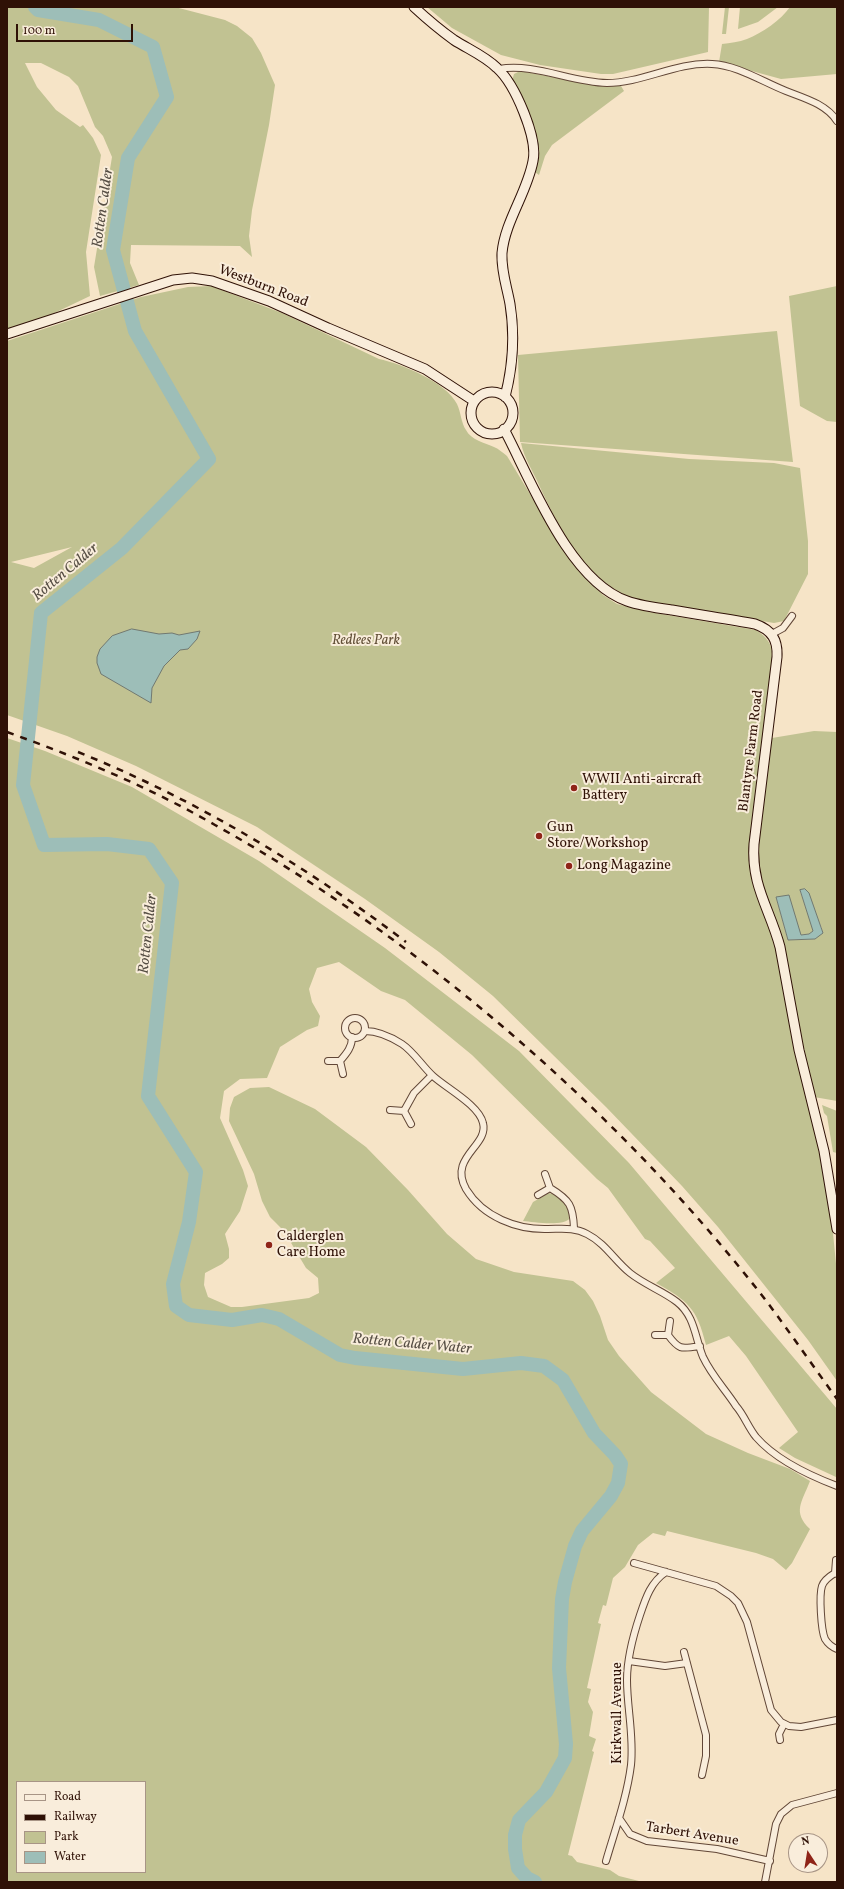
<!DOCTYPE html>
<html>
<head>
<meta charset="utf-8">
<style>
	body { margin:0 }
	#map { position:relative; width:844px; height:1889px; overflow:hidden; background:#f6e4c7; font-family:Vollkorn,serif }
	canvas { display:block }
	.frame { position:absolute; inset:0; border:8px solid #2f1106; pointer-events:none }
	.legend { position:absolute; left:16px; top:1781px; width:130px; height:92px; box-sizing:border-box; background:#f9eddb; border:1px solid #a89586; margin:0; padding:5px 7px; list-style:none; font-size:12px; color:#2f1106 }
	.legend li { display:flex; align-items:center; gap:8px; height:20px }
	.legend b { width:20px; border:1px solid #a89586 }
	.north { position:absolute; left:788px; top:1833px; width:40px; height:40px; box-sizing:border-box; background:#f9eddb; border:1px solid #a89586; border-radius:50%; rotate:348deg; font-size:11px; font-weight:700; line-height:16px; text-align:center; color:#2f1106 }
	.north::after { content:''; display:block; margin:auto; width:14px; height:18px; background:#8f2418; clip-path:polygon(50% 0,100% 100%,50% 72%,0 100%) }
	.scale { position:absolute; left:16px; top:24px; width:117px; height:18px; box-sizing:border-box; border:2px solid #2f1106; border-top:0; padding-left:5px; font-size:12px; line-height:14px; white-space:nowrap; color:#2f1106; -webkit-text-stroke:3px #f9eddb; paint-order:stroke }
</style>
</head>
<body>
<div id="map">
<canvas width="844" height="1889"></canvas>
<div class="frame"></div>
<ul class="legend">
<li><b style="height:5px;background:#f9eddb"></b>Road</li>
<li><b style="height:5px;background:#2f1106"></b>Railway</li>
<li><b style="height:11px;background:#c1c292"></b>Park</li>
<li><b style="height:11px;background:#9dbeb8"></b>Water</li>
</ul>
<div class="north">N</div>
<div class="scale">100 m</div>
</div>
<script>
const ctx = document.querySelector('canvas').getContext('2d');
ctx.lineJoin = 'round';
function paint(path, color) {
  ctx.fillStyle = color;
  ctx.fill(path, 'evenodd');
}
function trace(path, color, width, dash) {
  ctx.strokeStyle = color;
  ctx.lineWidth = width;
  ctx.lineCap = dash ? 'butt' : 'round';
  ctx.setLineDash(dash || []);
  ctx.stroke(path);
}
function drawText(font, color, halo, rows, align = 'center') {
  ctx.font = font + ' Vollkorn,serif';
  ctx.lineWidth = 4;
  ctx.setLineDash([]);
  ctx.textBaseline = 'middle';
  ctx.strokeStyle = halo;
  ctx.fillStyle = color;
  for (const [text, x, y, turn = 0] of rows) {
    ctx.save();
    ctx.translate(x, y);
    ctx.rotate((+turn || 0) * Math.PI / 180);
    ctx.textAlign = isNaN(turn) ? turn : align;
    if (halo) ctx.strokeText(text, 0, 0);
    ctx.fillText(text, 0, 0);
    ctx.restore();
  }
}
const green = new Path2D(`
	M7,7H175L225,20L237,26L252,38L261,53L275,85L269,125L252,210L249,236L252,257L240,246L131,245L130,263L139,285L100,296L94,267L112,157L103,136L95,127L78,86L69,77L41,63H25L37,87L56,110L80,127L83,125L93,138L101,155L86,252L90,296L46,317L7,329Z
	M427,7H709L708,52L613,74H601L540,65L501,55L452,28Z
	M725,7H729L726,34H722Z
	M740,7H778L758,22L738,29Z
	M790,7H837V74L781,79L719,62L722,44C730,43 739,42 747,39C762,33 781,20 790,7Z
	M520,71L589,84L621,86L624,91L552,145L545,156L539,175L535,172C545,137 528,112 512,81L514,74Z
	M211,286L282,313L379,359C402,364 446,382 457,404C461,412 461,423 466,430C471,440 485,443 494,447C499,449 503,453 507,456L556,537L575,566L603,595L617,604L649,612L756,630C767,637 772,644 773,657L751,868C754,897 769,924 777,952L817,1140L832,1223L837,1274V1381L808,1340L718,1227L682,1186L606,1107L493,996L439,952L365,899L257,827L136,766L67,736L7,715V341L141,297L188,287ZM72,547L34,568L11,562Z
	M837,286V422L827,421L800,406L789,296Z
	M777,331L793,462L520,442L518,355Z
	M521,443L689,459L774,463L800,468L808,541V574L784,621L774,623L643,601C589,588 561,532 539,485C533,471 524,458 521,443Z
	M814,731L837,732V1101L814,1097L758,864V840L772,738ZM805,889L822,929L815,939L788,940L776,897L801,935L809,934L814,931L800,891Z
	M7,738L45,751L132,787L259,861L385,948L519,1051L629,1163L837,1409L836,1477L795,1458L779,1448L798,1432L746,1356L729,1336L706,1345C697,1308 688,1301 656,1283L675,1268L650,1241L645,1239L608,1188L597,1179L472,1055L405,1000L381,991L339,962L317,968L309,989L312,1002L320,1016L318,1026L307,1030L280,1047L267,1078L240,1079L224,1091L220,1118L243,1170L248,1186L240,1211L225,1234L229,1249V1258L222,1264L205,1273L204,1285L208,1297L231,1307H242L309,1298L319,1293L318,1278L306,1268L284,1231L270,1217L262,1201L254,1174L229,1121L230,1108L234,1097L250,1088L269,1087L315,1109L366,1147L408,1190L447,1234L476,1259L514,1272L573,1281L585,1290L593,1301L600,1316L608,1340L619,1356L651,1392L706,1434L748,1453L790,1469L810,1481C802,1502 792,1512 810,1529L792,1563L786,1570L773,1559L756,1553L667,1531L665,1536L653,1533L638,1545L625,1567L613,1578L606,1606L603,1605L598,1623L601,1624L587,1688L591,1689L588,1702L593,1712L589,1736L596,1739L592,1751L594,1752L568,1855L572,1856L577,1862L610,1870L619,1876L643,1882H7ZM17,1782H145V1872H17Z
	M822,1105L837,1111V1153L833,1152L827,1116L824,1113Z
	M549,1193C561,1196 569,1206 570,1218C564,1227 533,1222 523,1221L533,1202Z`);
const water = new Path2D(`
	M132,629L159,634L172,633L179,635L200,631L197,639L188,649L180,650L164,666L152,688L151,703L101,674L97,663V657L100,649L112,636Z
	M805,889L809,893L823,933L815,939L788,940L776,897L789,895L801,935L809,934L813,931L800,890Z`);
const river = new Path2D(`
	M35,7L38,10L99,20L153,47L167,97L128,158L113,250L135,331L209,459L122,548L41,613L23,785L44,845L107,844L149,849L172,883L148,1096L196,1172L189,1222L173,1284L176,1306L189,1315L232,1320L262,1315L279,1319L340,1355L355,1358L463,1369L521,1363L544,1366L563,1380L594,1433L615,1455L621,1464L618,1483L611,1496L582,1531L575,1546L565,1582L562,1599L559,1668L566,1744L565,1758L546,1792L519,1820L515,1835V1849L518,1868L527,1878L535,1882`);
const street = new Path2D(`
	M499,69C535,63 570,82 607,83C642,83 676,62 712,64C737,65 763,82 786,91C804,98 826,104 837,121
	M772,634L783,628L792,616
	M345 1028a10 10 0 1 1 20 0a10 10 0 1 1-20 0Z
	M365,1031C378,1031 391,1037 402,1044C414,1052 422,1066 433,1076C446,1088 479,1105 483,1123C489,1146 448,1157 466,1189C483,1217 517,1230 548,1229C562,1229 574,1227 587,1234C605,1243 615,1261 630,1273C645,1285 663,1291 677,1302C695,1316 695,1338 703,1357C712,1376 725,1389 736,1406C744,1415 748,1427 756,1437C776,1460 808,1475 837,1486
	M328,1061H340C347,1053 352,1047 352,1037
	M340,1061L343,1074
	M390,1110L404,1111L411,1124
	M404,1111L414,1093L432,1075
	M550,1188C570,1200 573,1206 574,1228
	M538,1195L550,1188L545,1174
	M670,1321L668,1335C679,1350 681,1349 700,1346
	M655,1335H668
	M836,1560L835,1573L837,1574
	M634,1563L716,1586L731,1596L738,1603L747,1622L771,1710L781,1722L789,1726L801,1727L837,1720
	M835,1573C830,1576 824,1580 822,1586C819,1595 821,1630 825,1639C828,1644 832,1647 837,1649
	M684,1652L706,1735V1756L702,1775
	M629,1661L665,1666L687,1663
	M780,1740L779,1734L784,1724
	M619,1818L630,1834L647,1841L717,1849L770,1861
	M606,1861C615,1830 627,1797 631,1765C634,1736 627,1708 627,1680C627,1658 633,1636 640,1615C646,1597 651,1582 666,1572
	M765,1882L776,1824L781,1814L792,1805L837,1793`);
const secondary = new Path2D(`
	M414,7C427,19 440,30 454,40C468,49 485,56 497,68C515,84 538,138 533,161C527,193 505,221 502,253C501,271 507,287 510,304C515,335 513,366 505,397
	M7,334L173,280L192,278L212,281L269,301L328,328L425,369L474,401
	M471 413a21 21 0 1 1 42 0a21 21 0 1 1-42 0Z
	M504,429C531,480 569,581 627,601C641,606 657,608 672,610C700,615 728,619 755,624C772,630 778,640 777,657L754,844C751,886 770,909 780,947L799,1050L824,1151L837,1229`);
const rail = new Path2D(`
	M7,732C79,758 149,787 215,825C421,940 619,1112 764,1298C789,1331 813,1366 837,1399
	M78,752C195,799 306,866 406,942`);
const markers = [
	[574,788,4,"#8f2418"],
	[539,836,4,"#8f2418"],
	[569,866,4,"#8f2418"],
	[269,1245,4,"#8f2418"]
];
const streetNames = [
	["Westburn Road",263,287,21],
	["Blantyre Farm Road",752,751,-83],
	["Kirkwall Avenue",618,1713,-90],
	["Tarbert Avenue",692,1835,9]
];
const parkNames = [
	["Redlees Park",366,641]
];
const poiNames = [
	["WWII Anti-aircraft",582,780],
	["Battery",582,796],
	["Gun",547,828],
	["Store/Workshop",547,844],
	["Long Magazine",577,866],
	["Calderglen",277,1237],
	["Care Home",277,1253]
];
const waterNames = [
	["Rotten Calder",104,208,-82],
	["Rotten Calder",66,573,-40],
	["Rotten Calder",149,934,-84],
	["Rotten Calder Water",412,1345,5]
];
paint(green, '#c1c292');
paint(water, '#9dbeb8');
trace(water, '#717971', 1);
trace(river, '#9dbeb8', 14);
trace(street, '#614636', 8);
trace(secondary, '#2f1106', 11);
trace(street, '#f9eddb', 6);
trace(secondary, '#f9eddb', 9);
trace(rail, '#2f1106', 2.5, [7, 7]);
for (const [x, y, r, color] of markers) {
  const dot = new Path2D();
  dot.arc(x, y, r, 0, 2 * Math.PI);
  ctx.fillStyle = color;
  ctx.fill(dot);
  trace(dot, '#f9eddb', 1.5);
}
drawText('14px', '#2f1106', '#f9eddb', streetNames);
drawText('italic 14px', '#624f37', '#f9eddb', parkNames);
drawText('14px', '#2f1106', '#f9eddb', poiNames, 'left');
drawText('italic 15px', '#564e44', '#f9eddb', waterNames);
</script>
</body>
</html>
